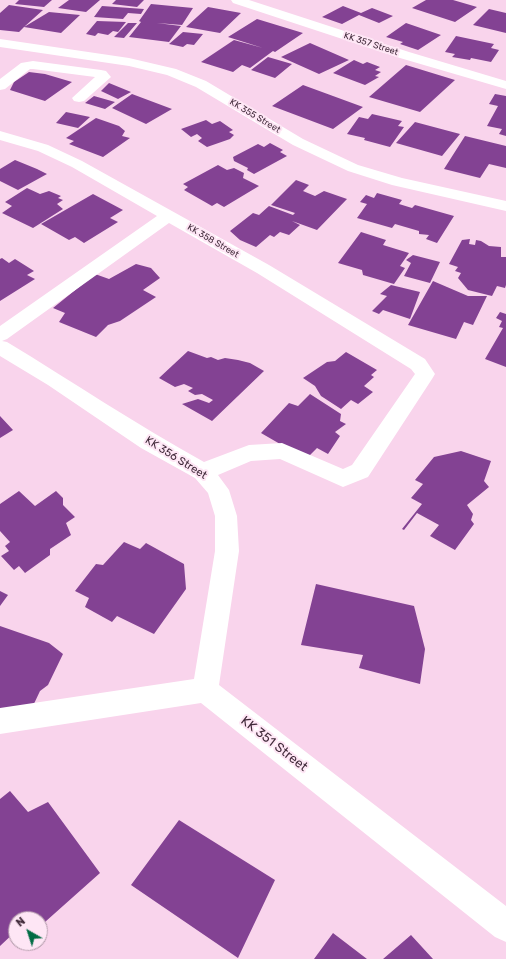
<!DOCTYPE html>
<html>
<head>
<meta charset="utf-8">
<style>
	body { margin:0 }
	#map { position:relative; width:506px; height:959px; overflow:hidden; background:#f9d4ec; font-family:Rubik,sans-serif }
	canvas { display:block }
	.north { position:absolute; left:8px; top:911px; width:40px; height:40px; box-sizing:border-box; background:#fee6f5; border:1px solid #b29baa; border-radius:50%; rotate:321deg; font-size:11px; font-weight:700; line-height:16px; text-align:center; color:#412a3a }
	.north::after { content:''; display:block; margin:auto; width:14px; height:18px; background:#006c44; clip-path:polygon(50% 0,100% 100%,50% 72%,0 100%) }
</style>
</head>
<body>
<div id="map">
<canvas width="506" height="959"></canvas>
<div class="north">N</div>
</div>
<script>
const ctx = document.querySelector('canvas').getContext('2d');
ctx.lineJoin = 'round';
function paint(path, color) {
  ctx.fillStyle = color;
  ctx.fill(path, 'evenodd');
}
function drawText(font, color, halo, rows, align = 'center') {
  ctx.font = font + ' Rubik,sans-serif';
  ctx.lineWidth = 4;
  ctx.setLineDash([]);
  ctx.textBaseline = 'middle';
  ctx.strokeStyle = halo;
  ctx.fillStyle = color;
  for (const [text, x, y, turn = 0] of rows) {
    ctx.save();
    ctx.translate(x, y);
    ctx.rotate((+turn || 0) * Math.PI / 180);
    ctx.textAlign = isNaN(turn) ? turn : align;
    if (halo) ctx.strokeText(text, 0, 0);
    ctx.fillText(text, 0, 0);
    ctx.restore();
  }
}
const building = new Path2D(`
	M19,0H52L44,7L15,4Z
	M69,0H100L86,12L58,8Z
	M116,0H144L137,7L112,4Z
	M426,0H453L477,7L455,22L412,8Z
	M151,4L193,8L182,25L157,23L181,26L169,42L129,37L141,22L139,21Z
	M9,5L43,10L24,27L49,12L80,15L61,33L24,27L19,32L0,30V13Z
	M102,6L144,9L141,14L128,13L123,19L94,17Z
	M343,6L361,13L372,8L393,16L379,23L359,15L342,24L322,17Z
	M208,7L241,13L220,33L186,27Z
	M489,9L506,13V33L473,25Z
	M257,19L303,33L275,52L273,51L250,68L242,65L233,72L201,62L234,40L263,48L228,37Z
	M97,21L126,22L118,32L113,31L108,35L98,33L95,36L86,34Z
	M128,23H137L124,38L114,37Z
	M406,23L441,35L418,50L400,44L403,42L386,37Z
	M183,32L203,34L194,45L187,44L183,47L169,44Z
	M456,36L494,44L491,48L499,50L491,62L471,58L470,60L452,57L455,54L445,52Z
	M310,43L349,60L319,74L281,57Z
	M268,57L292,64L275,78L251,70Z
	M354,60L363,64L367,62L380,67L375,70L381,72L375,76L379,77L365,85L333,73Z
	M406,65L455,80L420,112L369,97Z
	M29,72L45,74L72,82L45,101L10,90L14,82Z
	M109,83L131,92L118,99L101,91Z
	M303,85L363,107L333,129L272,106Z
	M132,94L172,109L146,124L112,108Z
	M495,94L506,96V136L499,134L502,129L487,126L498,106L489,104Z
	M94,96L115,102L105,109L85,103Z
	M66,112L90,117L78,128L56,123Z
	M372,114L402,121L398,126L404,127L390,147L364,140L365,138L347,134L359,117L368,119Z
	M96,118L119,126L125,131L122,136L130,138L103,157L69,144L74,141L66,138Z
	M206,120L212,124L220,121L233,130L229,132L234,135L230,139L207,147L198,141L202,138L197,134L191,137L181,129Z
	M415,122L460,134L442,156L396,143Z
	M465,136L506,146V168L489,164L480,178L444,169Z
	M270,143L283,150L280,152L287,156L254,174L247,170L248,168L234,161L233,157L258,144L264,147Z
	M15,160L37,169L47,174L18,190L0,181V169Z
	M218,165L227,170L234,168L244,173L243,178L259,186L224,207L217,203L212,206L184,190L188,187L183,184Z
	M296,180L309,185L303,191L315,196L324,191L347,199L317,230L292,221L300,225L289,235L280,232L274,237L270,235L256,247L240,240L230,231L253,213L259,215L269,206L293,215L295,213L271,205Z
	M27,188L40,194L49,191L61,196L58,198L63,200L57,204L63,209L33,228L2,213L12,206L5,202Z
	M377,193L402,200L399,204L412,208L415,205L454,216L437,243L426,239L429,235L419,234V231L395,224L392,228L357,218L367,204L360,202L366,195L374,198Z
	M93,194L123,210L110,218L118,222L84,243L75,237L69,240L41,224Z
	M361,232L386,240L383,245L409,253L400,266L405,268L394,284L363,275L362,270L338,263Z
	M470,239L469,244L475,245L476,240L481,241L489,246L501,247V257H506V285L505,288L497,286L492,296L468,290L458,278L461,273L455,271L458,267L449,264L462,240Z
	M413,255L440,262L430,283L404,276L411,263L406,260Z
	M2,258L9,263L15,259L34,271L27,275L35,279L0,301V259Z
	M136,264L151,268L160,278L143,290L156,297L120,321L108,325L96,337L59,322L65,313L53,308L95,274L109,279Z
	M433,281L468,296H487L473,325L464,322L456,339L408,325Z
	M391,285L420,292L410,319L383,310L379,314L372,311L387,296L380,294Z
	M500,312L506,314V367L485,359L503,328L499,327L502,321L496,318Z
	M188,351L207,358L211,357L218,360L225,358L238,360L250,363L264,371L212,421L182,404L198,399L209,403L213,400L202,394L195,395L188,391L193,388L184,384L175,387L159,378Z
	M346,352L377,370L371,375L374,377L364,386L373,392L358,404L351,400L341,409L321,396L315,386L303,378L327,362L335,361Z
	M310,394L341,414L340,421L346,424L335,432L340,436L328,454L317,448L306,459L261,433L289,403L298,406Z
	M0,416L13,430L0,438Z
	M461,451L491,461L484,481L489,487L467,505L473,514L471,520L474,524L455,550L430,536L439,525L417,513L404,530L402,529L422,504L411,498L423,484L415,480L434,457Z
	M19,491L35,506L56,491L63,498V505L75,517L66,523L71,535L50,549V555L25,573L19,566L14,570L1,556L9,551L5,546L10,542L0,531V504Z
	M124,542L140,549L146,543L184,564L186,589L154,634L117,616L112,622L85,607L89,598L75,591L96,564L103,565Z
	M316,584L414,606L425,649L420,684L359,668L363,655L301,645Z
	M0,591L8,595L0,606Z
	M0,626L49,643L63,654L48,685L40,691L32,708L0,711Z
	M10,791L28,812L48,802L100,873L45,922L31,917L30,919H16V931L0,946V799Z
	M179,820L275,880L238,958L131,885Z
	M333,933L367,959H314Z
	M411,935L433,959H383Z`);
const minor = new Path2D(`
	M231,0H249L409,52L506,81V89L400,58L233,3Z
	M0,39L129,58L176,69L206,81L303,139L358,165L402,178L506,201V211L392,185L348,171L293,145L196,87L167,75L129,66L0,47Z
	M33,61L101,70L106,71L111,77L84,101L79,102L74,101L72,98L95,77L33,69H30L5,89L0,90V79L21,63Z
	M0,131L48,145L82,161L269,265L425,359L435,374L432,379L368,477L343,487L280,459L251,461L218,475L229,490L237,516L239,551L219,685L506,906V942L495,937L201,703L0,734V708L194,679L215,551V516L208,493L195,478L141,448L48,385L0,356V326L157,216L72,167L38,151L0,140ZM169,223L257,273L411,369L415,374L352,465L343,469L282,443L249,445L204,462C137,425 73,382 7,342L2,341L7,339Z`);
const farStreetnames = [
	["KK 357 Street",371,44,18],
	["KK 355 Street",255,116,31],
	["KK 358 Street",213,241,30]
];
const streetNames = [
	["KK 356 Street",176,458,32]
];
const nearStreetnames = [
	["KK 351 Street",274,744,38]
];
paint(building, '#834293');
paint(minor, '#fff');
drawText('9px', '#412a3a', '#fee6f5', farStreetnames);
drawText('11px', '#412a3a', '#fee6f5', streetNames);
drawText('13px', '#412a3a', '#fee6f5', nearStreetnames);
</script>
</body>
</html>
